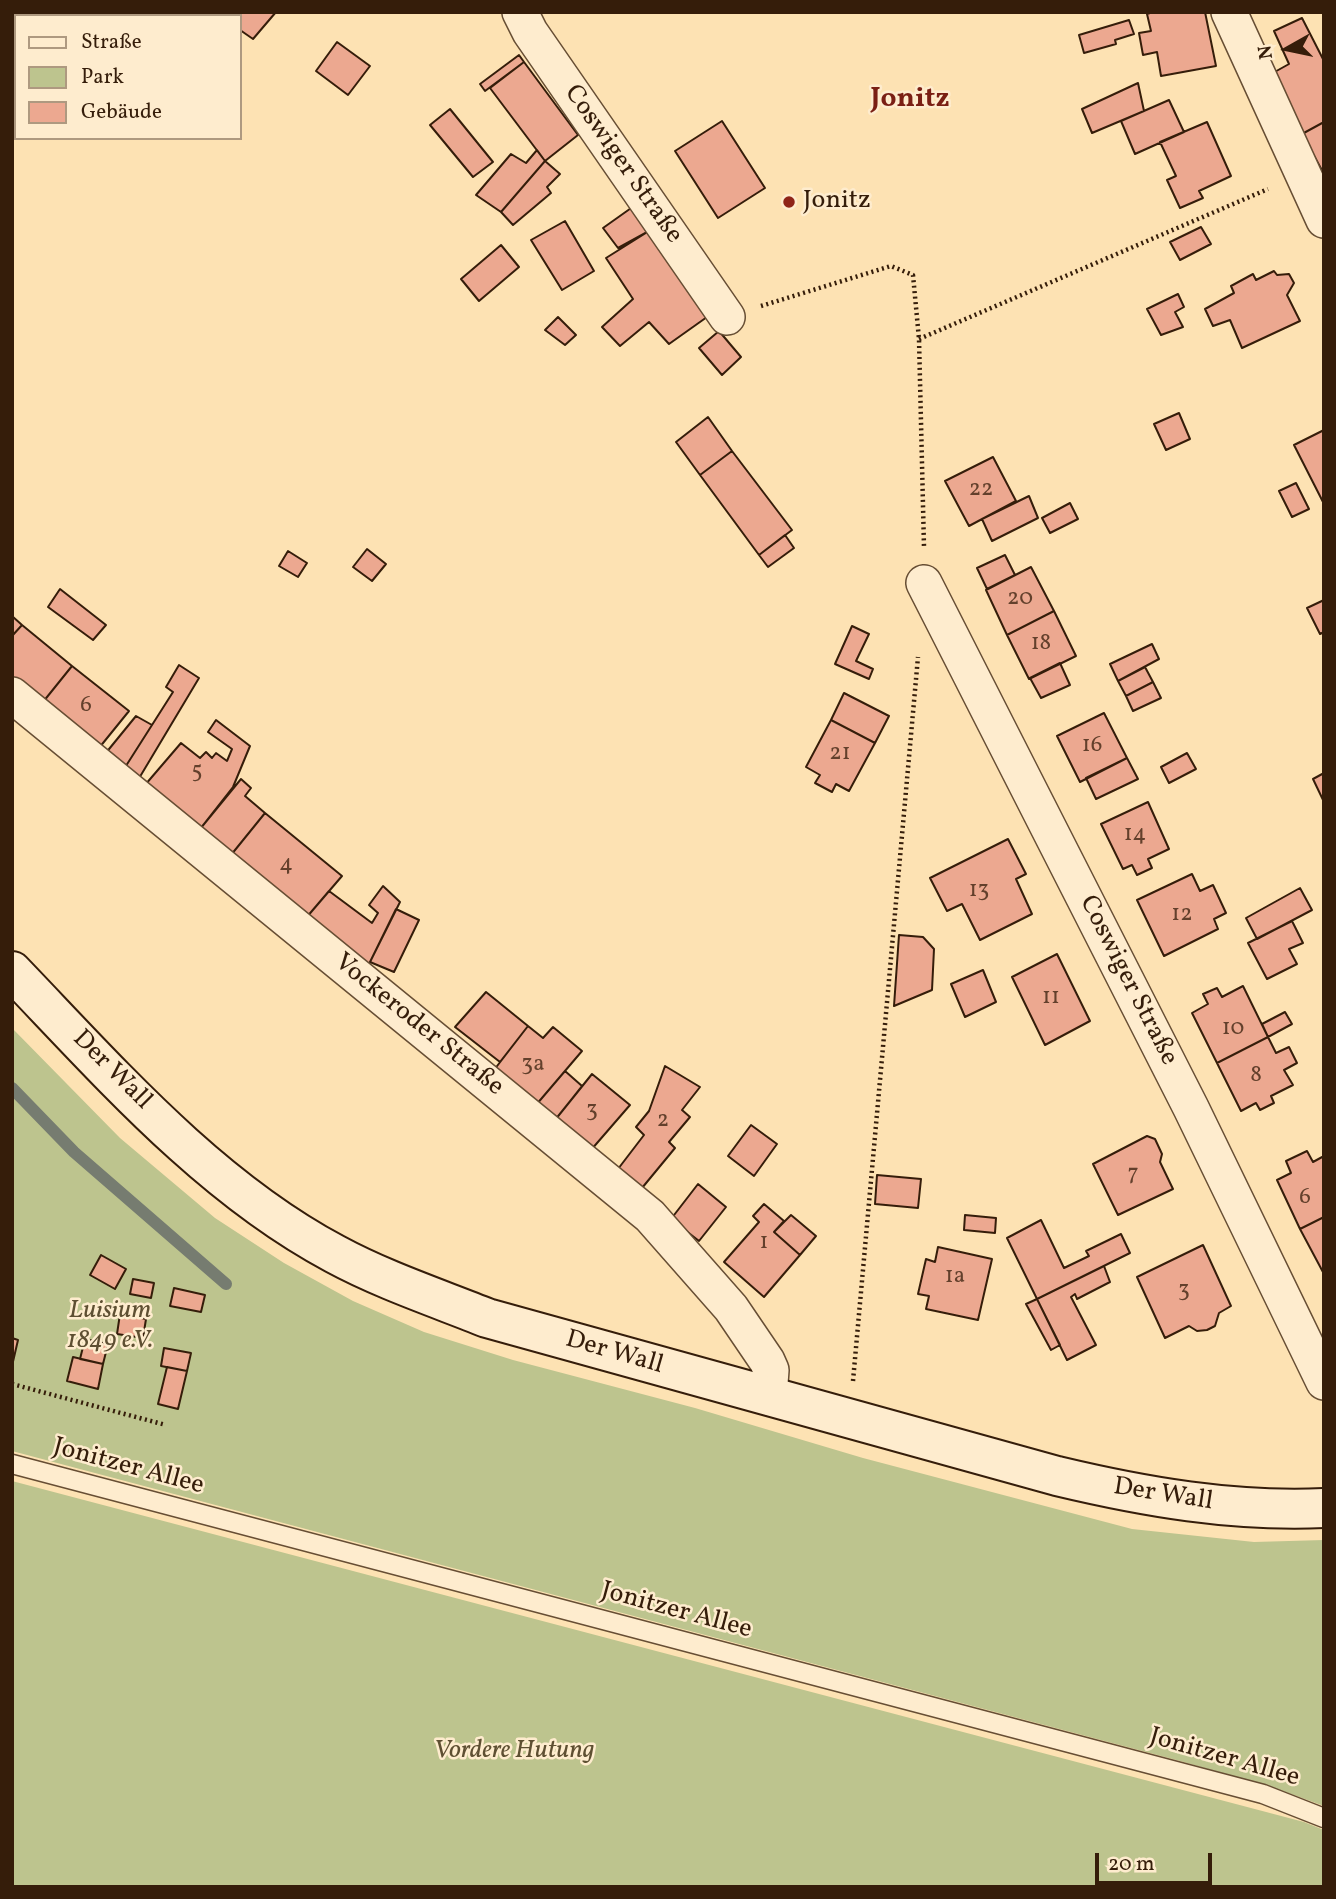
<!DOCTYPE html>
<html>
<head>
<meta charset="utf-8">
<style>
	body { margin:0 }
	#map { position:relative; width:1336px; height:1899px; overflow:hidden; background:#fde2b3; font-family:Vollkorn,serif }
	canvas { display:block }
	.frame { position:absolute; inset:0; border:14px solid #351d0a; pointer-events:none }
	.legend { position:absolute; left:14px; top:14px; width:228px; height:126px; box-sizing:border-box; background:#feecce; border:2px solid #ae9980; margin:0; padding:9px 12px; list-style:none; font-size:21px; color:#351d0a }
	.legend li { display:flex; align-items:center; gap:14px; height:35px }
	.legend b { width:35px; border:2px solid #ae9980 }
	.north { position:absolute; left:1252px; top:14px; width:70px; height:70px; -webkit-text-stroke:5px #feecce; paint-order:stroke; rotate:261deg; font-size:19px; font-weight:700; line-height:28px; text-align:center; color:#351d0a }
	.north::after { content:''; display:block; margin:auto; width:24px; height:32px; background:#351d0a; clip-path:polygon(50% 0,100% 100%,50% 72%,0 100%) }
	.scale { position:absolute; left:1095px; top:1853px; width:117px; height:32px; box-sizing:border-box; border:4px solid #351d0a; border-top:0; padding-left:9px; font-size:21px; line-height:24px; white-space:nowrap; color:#351d0a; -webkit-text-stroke:5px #feecce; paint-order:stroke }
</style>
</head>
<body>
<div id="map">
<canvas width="1336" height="1899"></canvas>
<div class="frame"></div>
<ul class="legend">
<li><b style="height:9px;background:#feecce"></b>Straße</li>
<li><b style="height:19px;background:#bdc48e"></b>Park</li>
<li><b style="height:19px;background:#eca890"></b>Gebäude</li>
</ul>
<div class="north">N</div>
<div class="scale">20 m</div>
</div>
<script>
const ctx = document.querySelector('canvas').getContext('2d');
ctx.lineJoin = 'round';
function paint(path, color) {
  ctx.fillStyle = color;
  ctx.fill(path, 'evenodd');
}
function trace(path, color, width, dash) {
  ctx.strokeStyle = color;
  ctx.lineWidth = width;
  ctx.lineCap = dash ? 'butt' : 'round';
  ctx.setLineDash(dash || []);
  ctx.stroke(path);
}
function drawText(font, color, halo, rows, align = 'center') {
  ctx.font = font + ' Vollkorn,serif';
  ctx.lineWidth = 5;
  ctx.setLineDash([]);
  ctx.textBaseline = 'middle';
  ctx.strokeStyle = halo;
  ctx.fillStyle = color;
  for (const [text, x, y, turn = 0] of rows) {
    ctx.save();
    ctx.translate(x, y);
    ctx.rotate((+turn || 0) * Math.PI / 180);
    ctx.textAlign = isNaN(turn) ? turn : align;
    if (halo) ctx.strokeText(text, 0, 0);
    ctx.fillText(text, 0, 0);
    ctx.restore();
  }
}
const green = new Path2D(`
	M12,1028L120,1138L215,1218L284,1263L353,1301L424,1332L513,1360L695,1408L863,1458L1132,1529L1254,1542L1324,1540V1806L1272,1787L1180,1761L12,1451Z
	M12,1481L1304,1822L1324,1830V1887H12Z`);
const stream = new Path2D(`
	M12,1088L74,1152L226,1284`);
const building = new Path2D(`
	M231,12H276L253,39L240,30V16H229Z
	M1153,12H1205L1216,66L1161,76L1157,52L1143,55L1139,33L1151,31L1147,14Z
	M1302,18L1324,61V122L1302,134L1271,74L1289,64L1274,31Z
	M1129,20L1134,34L1115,40L1116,44L1084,53L1079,35Z
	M337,42L370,66L348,95L316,71Z
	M519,55L524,62L485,91L480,84Z
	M524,62L578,135L545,161L490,88Z
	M1138,83L1144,111L1092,133L1082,109Z
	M1169,100L1184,132L1135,154L1121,121Z
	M450,109L493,162L473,177L430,125Z
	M722,121L765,188L718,218L675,151Z
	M1207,122L1231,176L1199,191L1203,198L1180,208L1167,180L1176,176L1160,142Z
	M1324,122V174L1302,134Z
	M537,150L545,161L501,212L476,195L511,154L526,163Z
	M545,161L560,174L547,187L551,193L513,225L501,212Z
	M634,206L649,231L618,248L603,228Z
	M565,221L594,271L562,290L531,240Z
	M1201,227L1211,244L1180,260L1170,242Z
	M649,231L707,317L669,344L649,322L620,346L602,327L633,299L606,258Z
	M501,245L519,267L479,301L461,279Z
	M1274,271L1277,275L1289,274L1294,283L1287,295L1300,321L1242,348L1230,320L1213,326L1205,309L1234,293L1231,286L1253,274L1256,280Z
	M1178,294L1184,307L1175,312L1183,327L1161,335L1147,309Z
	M558,317L576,335L565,345L545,330Z
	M719,331L741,357L722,375L699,348Z
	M1179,413L1190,439L1166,450L1154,424Z
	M708,417L732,451L700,475L676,442Z
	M1324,430V501L1323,502L1294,445Z
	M732,451L792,530L759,555L700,475Z
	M993,457L1016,501L969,526L945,481Z
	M1296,483L1309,509L1292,517L1279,491Z
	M1029,496L1038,518L992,541L982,519Z
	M1070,503L1078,519L1050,533L1042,518Z
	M785,535L794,548L768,567L759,555Z
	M367,549L386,564L372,581L353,567Z
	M288,551L307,563L298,577L279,566Z
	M1005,555L1015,575L987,589L977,568Z
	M1031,567L1054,611L1007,635L986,590Z
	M60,589L106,625L93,640L48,607Z
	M1324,600V632L1320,634L1307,608Z
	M1054,611L1076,656L1029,679L1007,635Z
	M12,616L22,625L12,636Z
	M22,625L72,666L43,702L12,678V636Z
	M852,626L869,634L856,661L873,669L869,679L835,664Z
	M1152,644L1159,659L1118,681L1110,664Z
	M1060,663L1070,685L1041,698L1030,678Z
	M179,665L199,678L138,780L124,769L173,692L166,687Z
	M72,666L129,711L99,748L43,702Z
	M1145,667L1153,682L1126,696L1118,681Z
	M1153,682L1161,698L1133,711L1126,696Z
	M844,693L889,716L875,743L831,720Z
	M1104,713L1127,758L1080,782L1057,736Z
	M136,716L152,725L124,769L105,754Z
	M216,720L250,746L233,787L200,829L145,785L181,743L200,758L206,752L212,758L216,753L227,761L232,749L208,732Z
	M831,720L875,743L849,791L836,784L832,792L815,783L820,775L806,767Z
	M1187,753L1196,769L1169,783L1161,767Z
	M1127,758L1138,779L1096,799L1086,778Z
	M1324,773V802L1313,779Z
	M241,779L251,788L245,796L265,813L231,855L200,829Z
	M1148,802L1169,849L1148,859L1152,868L1137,875L1132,865L1123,869L1101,824Z
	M265,813L342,876L306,918L231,855Z
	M1008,839L1026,874L1016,879L1032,914L980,940L962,904L947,911L930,878Z
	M1192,874L1200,891L1213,885L1226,913L1214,919L1218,929L1164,956L1137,900Z
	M383,886L400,902L368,966L306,918L329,891L372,923L378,913L369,905Z
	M1300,888L1312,910L1257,939L1246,918Z
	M396,909L419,920L394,972L370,962Z
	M1292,921L1303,943L1289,949L1297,964L1267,979L1248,943Z
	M899,935L923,937L934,949L932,990L894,1006Z
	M1057,954L1090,1021L1045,1045L1012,977Z
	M983,970L996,1002L965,1017L951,984Z
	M1243,986L1268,1037L1217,1063L1192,1013L1208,1004L1203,994L1217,988L1222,997Z
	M486,992L528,1026L500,1062L455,1027Z
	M1285,1012L1292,1024L1268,1037L1262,1024Z
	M528,1026L543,1038L553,1027L582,1051L536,1105L494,1070Z
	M1268,1037L1276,1053L1289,1047L1297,1063L1284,1070L1293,1085L1271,1096L1274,1103L1260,1110L1256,1103L1241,1111L1217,1063Z
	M665,1066L700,1087L682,1110L690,1117L669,1142L675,1148L642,1188L618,1169L644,1135L636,1127L649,1111Z
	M565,1071L582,1086L555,1120L536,1105Z
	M592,1074L630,1105L591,1150L555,1120Z
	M751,1125L777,1144L754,1176L728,1156Z
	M1147,1136L1155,1139L1162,1154L1160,1162L1173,1189L1118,1215L1093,1164Z
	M1307,1151L1313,1162L1324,1156V1217L1300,1229L1277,1180L1291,1173L1286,1161Z
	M877,1175L921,1179L918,1208L875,1204Z
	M698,1184L726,1207L699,1241L671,1219Z
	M764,1204L784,1221L774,1232L800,1255L764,1297L724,1262L759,1222L753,1216Z
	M791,1215L816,1236L800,1255L774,1232Z
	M965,1215L996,1218L995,1233L964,1230Z
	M1324,1217V1274L1300,1229Z
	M1041,1220L1064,1268L1089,1256L1086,1251L1121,1234L1130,1253L1037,1299L1007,1238Z
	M1203,1245L1231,1306L1219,1313L1215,1326L1207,1330L1197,1331L1189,1326L1165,1338L1137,1277Z
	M938,1247L992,1259L978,1320L926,1309L929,1296L918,1294L926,1259L935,1262Z
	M101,1255L126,1269L115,1289L90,1275Z
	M1104,1266L1110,1282L1077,1299L1075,1294L1071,1297L1096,1345L1067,1360L1037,1299Z
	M133,1279L154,1283L151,1298L130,1294Z
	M174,1288L205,1295L201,1312L170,1306Z
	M1037,1299L1060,1345L1051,1350L1026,1304Z
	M120,1314L146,1319L143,1338L117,1334Z
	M12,1338L18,1340L12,1366Z
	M85,1339L108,1344L103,1364L80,1359Z
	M164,1348L191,1353L187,1371L161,1366Z
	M73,1357L103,1364L98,1389L67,1381Z
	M167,1367L187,1371L178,1409L158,1404Z`);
const path = new Path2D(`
	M761,306L891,266L913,275L919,339L924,547
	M919,339L1268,189
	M853,1381L918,657
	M12,1384L166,1425`);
const lane = new Path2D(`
	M12,1464L1263,1794L1324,1818`);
const street = new Path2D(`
	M520,12L530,32L727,317
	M1229,12L1324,220
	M924,583L1191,1108L1324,1382
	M12,695L650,1216L731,1308L767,1361L771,1370L769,1397`);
const secondary = new Path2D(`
	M12,971C110,1073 209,1187 335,1254C383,1280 437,1298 487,1318L1057,1476C1145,1497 1232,1512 1324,1508`);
const markers = [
	[789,202,7,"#8f2418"]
];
const numberNames = [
	["22",981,491],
	["20",1020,600],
	["18",1041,645],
	["6",86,707],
	["16",1092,747],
	["21",840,755],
	["5",197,773],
	["14",1135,836],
	["4",286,866],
	["13",979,892],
	["12",1182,916],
	["11",1051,999],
	["10",1233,1030],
	["3a",533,1066],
	["8",1256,1077],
	["3",592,1112],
	["2",663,1122],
	["7",1133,1176],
	["6",1305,1199],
	["1",764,1244],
	["1a",955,1278],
	["3",1184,1292]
];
const streetNames = [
	["Coswiger Straße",622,165,55],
	["Coswiger Straße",1127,981,63],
	["Vockeroder Straße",418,1026,39],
	["Der Wall",111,1071,45],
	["Der Wall",614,1354,16],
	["Jonitzer Allee",128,1468,15],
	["Der Wall",1163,1496,9],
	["Jonitzer Allee",676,1612,15],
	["Jonitzer Allee",1224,1759,16]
];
const poiNames = [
	["Jonitz",803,202]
];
const parkNames = [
	["Luisium",110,1312],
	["1849 e.V.",110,1342],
	["Vordere Hutung",514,1752]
];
const neighbourhoodNames = [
	["Jonitz",910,101]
];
paint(green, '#bdc48e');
trace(stream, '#767c70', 12);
paint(building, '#eca890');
trace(building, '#351d0a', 2);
trace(lane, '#674e34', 21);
trace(street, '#674e34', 38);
trace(secondary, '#351d0a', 42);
trace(path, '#351d0a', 4.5, [2, 3.5]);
trace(lane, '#feecce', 18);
trace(street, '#feecce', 35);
trace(secondary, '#feecce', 38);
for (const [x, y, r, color] of markers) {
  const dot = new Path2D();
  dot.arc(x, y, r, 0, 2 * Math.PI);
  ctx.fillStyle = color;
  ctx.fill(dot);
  trace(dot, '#feecce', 2.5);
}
drawText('23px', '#63402c', null, numberNames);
drawText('26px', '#351d0a', '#feecce', streetNames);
drawText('26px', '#351d0a', '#feecce', poiNames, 'left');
drawText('italic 26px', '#5e4f32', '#feecce', parkNames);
drawText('bold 28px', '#7a1f14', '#feecce', neighbourhoodNames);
</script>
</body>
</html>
